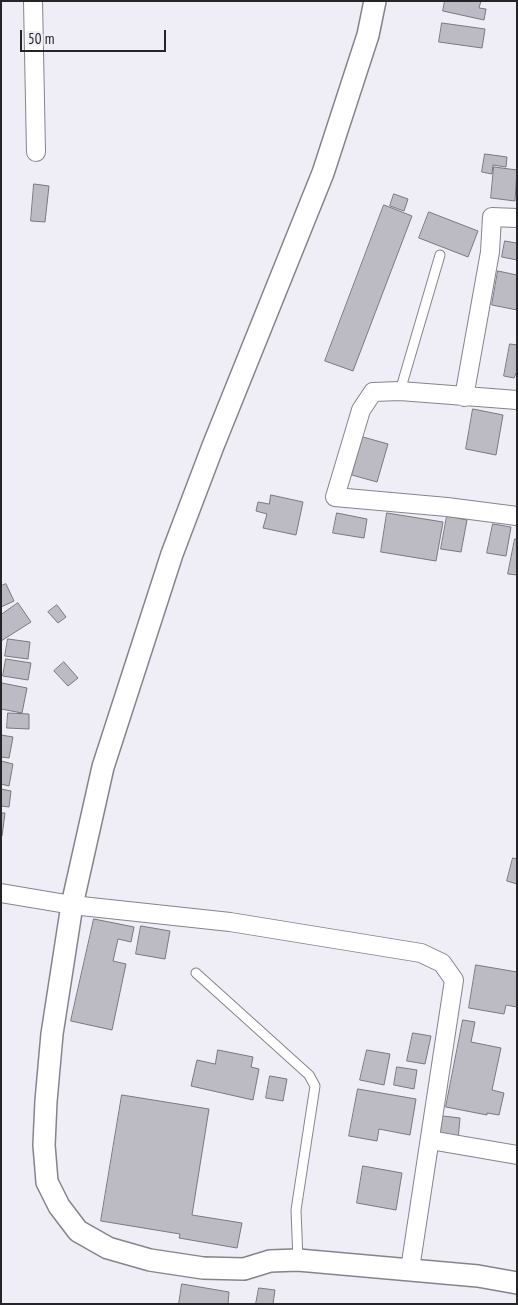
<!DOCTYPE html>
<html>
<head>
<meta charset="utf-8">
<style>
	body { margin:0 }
	#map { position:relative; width:518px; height:1305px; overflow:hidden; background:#efedf5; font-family:"PT Sans Narrow",sans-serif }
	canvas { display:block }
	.frame { position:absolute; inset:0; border:2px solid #252427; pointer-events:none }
	.scale { position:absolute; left:20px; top:30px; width:146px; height:22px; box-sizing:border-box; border:2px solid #252427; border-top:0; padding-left:6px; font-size:15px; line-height:18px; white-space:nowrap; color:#252427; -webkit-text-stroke:4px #efedf5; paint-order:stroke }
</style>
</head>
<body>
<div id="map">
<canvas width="518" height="1305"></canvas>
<div class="frame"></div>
<div class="scale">50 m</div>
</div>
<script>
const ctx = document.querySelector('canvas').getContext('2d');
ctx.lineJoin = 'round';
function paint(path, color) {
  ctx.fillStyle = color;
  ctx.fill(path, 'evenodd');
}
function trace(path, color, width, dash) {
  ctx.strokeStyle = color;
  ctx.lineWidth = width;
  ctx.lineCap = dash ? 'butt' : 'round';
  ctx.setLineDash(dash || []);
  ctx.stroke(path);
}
const building = new Path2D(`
	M445,1H481L479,8L486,9L484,20L443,11Z
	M442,23L485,29L482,48L439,42Z
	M485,154L507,157L506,167L493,165L492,174L482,172Z
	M494,167L517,170L515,201L491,198Z
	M34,184L49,186L45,222L31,221Z
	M394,194L408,199L404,211L390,206Z
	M384,205L412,216L353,371L325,361Z
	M429,212L478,231L468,257L419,238Z
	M505,241L516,243L517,241V260L502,257Z
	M498,271L517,275V310L492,305Z
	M510,344L517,345V371L514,378L504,376Z
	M473,409L503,415L496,455L466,449Z
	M363,437L388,444L377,482L352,475Z
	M271,495L303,502L296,535L263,528L267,514L256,511L258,502L269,504Z
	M337,513L367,519L364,538L333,533Z
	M387,513L443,522L436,561L381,552Z
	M447,516L467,520L461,552L441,549Z
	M493,524L511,527L506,556L487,553Z
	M515,539H517V575L508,574Z
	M6,584L14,601L1,607V586Z
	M18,603L31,622L1,641V615Z
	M57,605L66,617L58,623L48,612Z
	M8,639L30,642L28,659L5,656Z
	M6,659L31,663L28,680L3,676Z
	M64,662L78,678L68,686L54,671Z
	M2,683L27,688L22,713L1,709Z
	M8,713L29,714V729L7,728Z
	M1,735L13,737L9,758L1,757Z
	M1,761L13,764L9,786L1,784Z
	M1,789L11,791L9,807L1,806Z
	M1,813H5L2,836H1Z
	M513,858L517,859V884L507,881Z
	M94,919L134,927L131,942L118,939L113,961L126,964L112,1030L71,1021Z
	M141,926L170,931L165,959L136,954Z
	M476,965L517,972V1007L506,1005L504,1014L469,1008Z
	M463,1020L475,1022L471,1042L501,1048L492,1090L504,1093L499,1115L487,1113V1115L446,1107Z
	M413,1033L431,1036L425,1064L407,1061Z
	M218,1050L253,1057L251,1067L259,1069L253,1100L191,1086L197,1060L215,1064Z
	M367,1050L390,1054L384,1085L360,1080Z
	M397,1067L417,1070L414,1089L394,1085Z
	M270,1076L287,1079L283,1101L266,1098Z
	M358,1089L416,1099L410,1135L379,1129L377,1141L349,1136Z
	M122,1095L209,1109L192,1215L242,1223L237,1248L179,1238L180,1234L101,1221Z
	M443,1116L460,1118L458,1140L440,1138Z
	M363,1166L402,1173L396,1210L357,1203Z
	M182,1284L229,1292L228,1304H179Z
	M259,1288L275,1290L273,1304H256Z`);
const service = new Path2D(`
	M400,391L440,255
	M196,973L309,1075L315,1086L296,1210L298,1260`);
const minor = new Path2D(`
	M33,1L36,152
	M464,397L490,252L492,217L517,218
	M517,400L400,391L373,392L361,410L335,497L447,507L517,516
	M1,893L72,905L230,922L421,953L442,963L454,980L410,1269
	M430,1140L517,1155`);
const tertiary = new Path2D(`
	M375,1L368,35L323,173L213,446L172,554L103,767L72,905L52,1034L46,1101L44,1145L47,1182L59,1206L78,1231L108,1248L150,1260L203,1268L244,1269L270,1261L298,1260L478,1276L517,1283`);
paint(building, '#bcbac2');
trace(building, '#7a787f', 1);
trace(service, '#86848b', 11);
trace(minor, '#86848b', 20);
trace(tertiary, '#86848b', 24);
trace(service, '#fff', 9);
trace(minor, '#fff', 18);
trace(tertiary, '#fff', 21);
</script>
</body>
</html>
